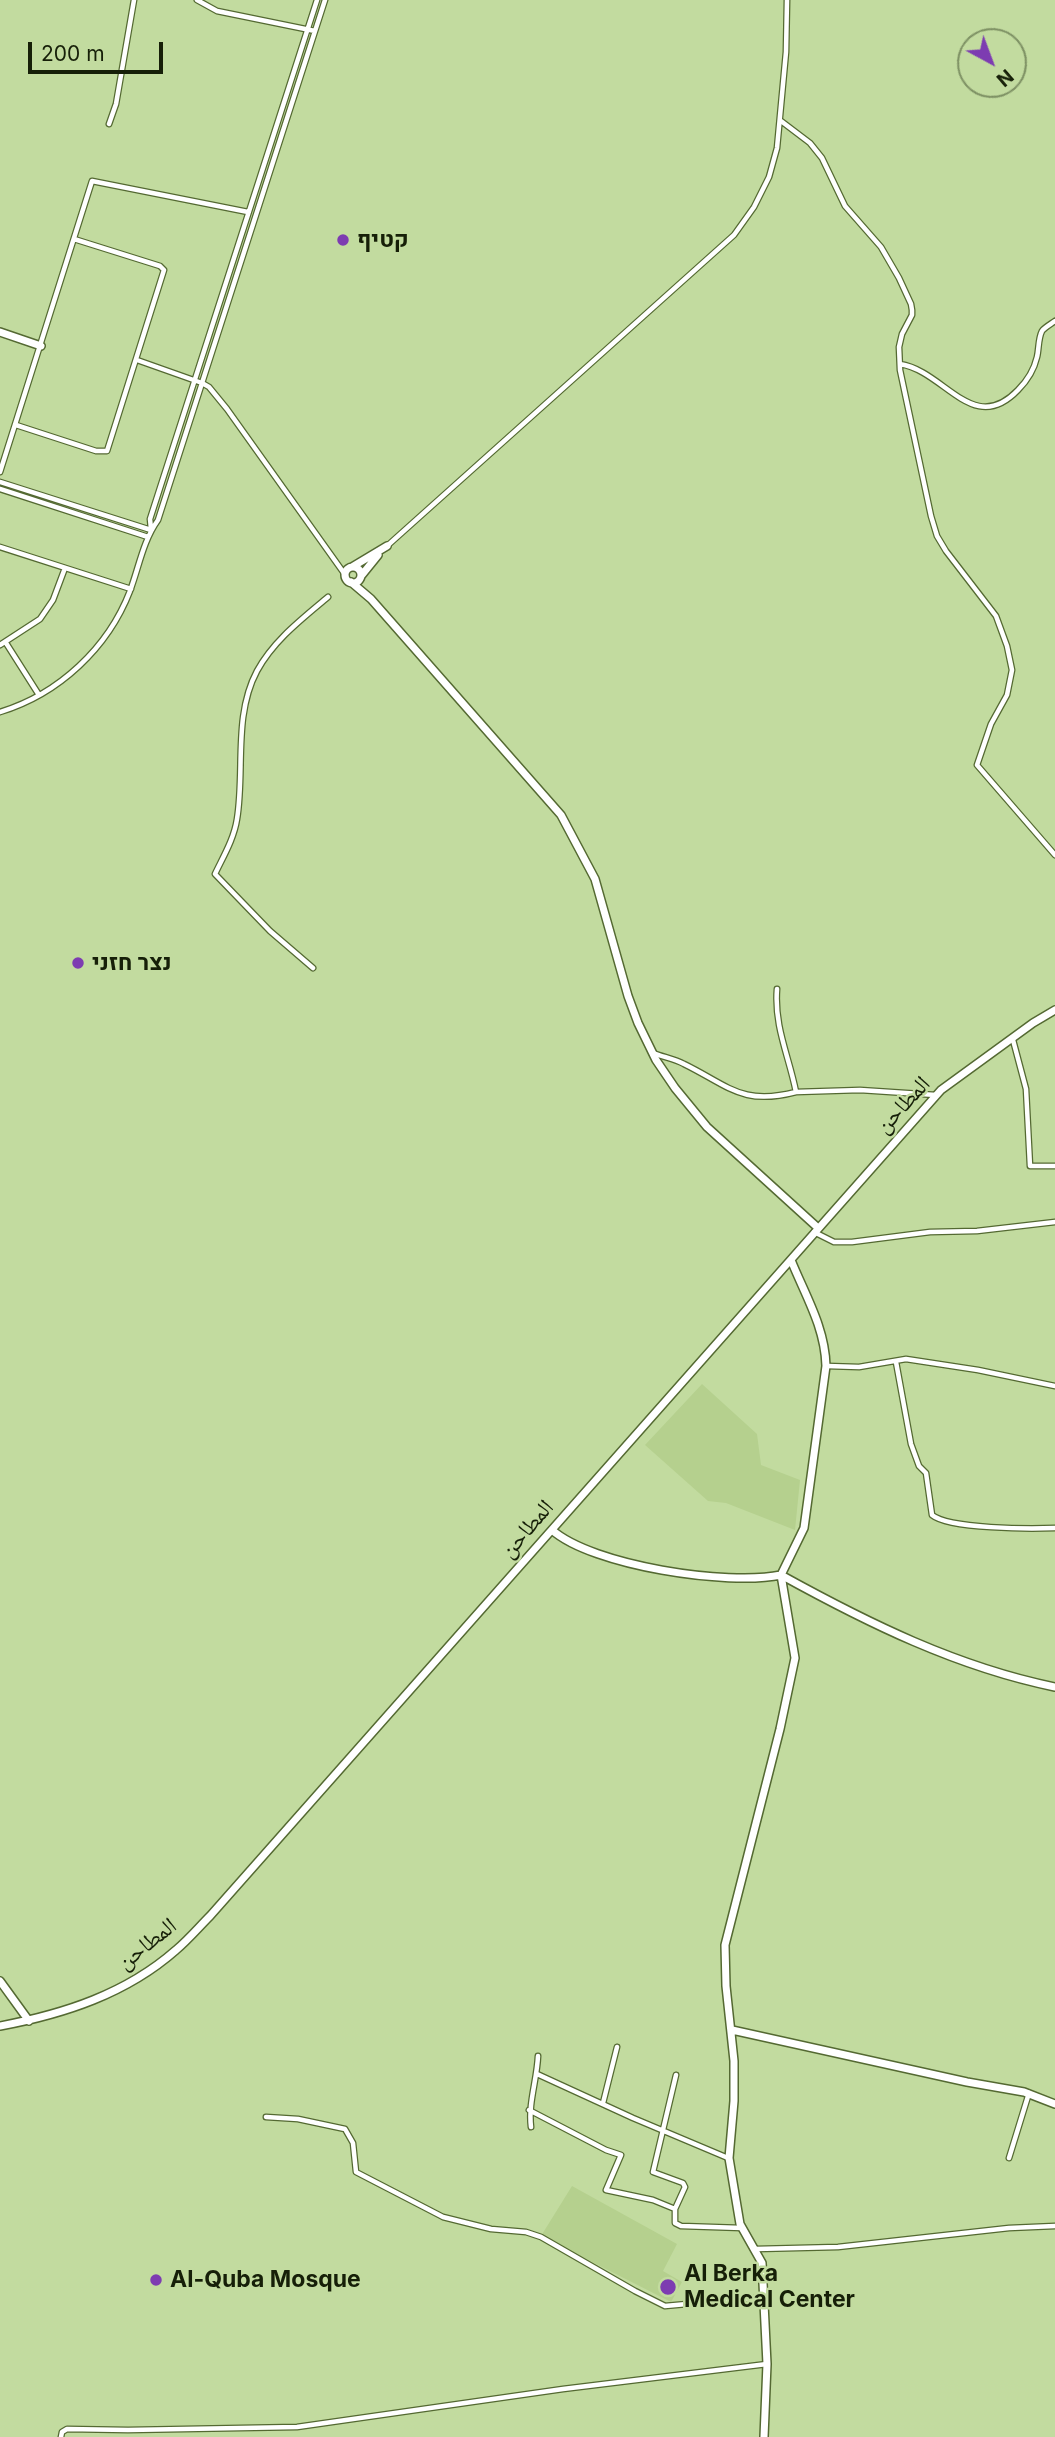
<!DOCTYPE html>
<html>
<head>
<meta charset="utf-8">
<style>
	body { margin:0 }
	#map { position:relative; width:1055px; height:2437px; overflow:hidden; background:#c2db9f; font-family:Inter,sans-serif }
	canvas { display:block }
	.north { position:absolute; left:957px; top:28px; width:70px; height:70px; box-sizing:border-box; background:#c2db9f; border:2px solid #7d9063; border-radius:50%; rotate:139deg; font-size:19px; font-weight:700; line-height:28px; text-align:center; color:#161f08 }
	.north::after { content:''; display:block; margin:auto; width:24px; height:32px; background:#7d3cb1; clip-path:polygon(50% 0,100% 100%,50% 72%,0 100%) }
	.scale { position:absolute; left:28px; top:42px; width:135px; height:32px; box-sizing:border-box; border:4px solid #161f08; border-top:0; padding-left:9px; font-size:21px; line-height:24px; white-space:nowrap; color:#161f08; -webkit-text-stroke:5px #c2db9f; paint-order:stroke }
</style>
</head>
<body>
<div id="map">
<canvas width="1055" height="2437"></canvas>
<div class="north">N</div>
<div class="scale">200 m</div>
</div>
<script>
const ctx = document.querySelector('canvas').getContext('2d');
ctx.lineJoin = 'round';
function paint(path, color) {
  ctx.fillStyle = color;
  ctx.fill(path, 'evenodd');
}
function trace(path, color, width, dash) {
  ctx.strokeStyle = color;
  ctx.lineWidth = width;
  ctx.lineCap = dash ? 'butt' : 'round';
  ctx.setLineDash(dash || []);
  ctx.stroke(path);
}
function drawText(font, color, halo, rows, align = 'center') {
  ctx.font = font + ' Inter,"Noto Naskh Arabic",Heebo,sans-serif';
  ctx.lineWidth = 5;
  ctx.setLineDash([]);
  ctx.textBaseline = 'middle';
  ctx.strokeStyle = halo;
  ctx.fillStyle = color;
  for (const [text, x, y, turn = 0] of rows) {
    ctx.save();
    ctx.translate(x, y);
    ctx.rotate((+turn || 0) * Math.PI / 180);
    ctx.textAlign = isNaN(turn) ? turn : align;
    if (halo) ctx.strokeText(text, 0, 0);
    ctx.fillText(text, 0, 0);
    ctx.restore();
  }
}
const built = new Path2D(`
	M702,1384L757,1434L761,1465L800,1480L795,1530L726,1503L708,1501L645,1445Z
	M572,2186L677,2244L663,2271L682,2282L671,2302L541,2236Z`);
const street = new Path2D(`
	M197,0L217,11L315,31
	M781,121L810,143L822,158L845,206L881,247L899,278L911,304L912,310V315L902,334L899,347L900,370L931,516L937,536L946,551L996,616L1007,646L1012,670L1007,695L991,724L977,765L1055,855
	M109,124L116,104L134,0
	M137,360L202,383L209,387L227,409L346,576
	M900,364C945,371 973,437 1018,390C1027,381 1034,370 1037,357C1039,349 1038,339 1042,331C1045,327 1051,324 1055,321
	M16,425L96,451H107L164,270L160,266L74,239
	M0,472L92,181L248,212
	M0,482L151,530
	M0,489L148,537
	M151,529L150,519L317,0
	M387,546L734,235L754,207L769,177L777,148L786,52L787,0
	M0,547L131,589
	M6,643L39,695
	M0,645L40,619L53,600L65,568
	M0,712C59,694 108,648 130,591C139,567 143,541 158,520L325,0
	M313,968L270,931L215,874C223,857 234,839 237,819C245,771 233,716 257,671C274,640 302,619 328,597
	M777,989C774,1027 789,1056 796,1092L860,1090L936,1095
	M1013,1040L1026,1089L1030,1166H1055
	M653,1053C663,1057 675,1059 684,1064C729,1086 742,1106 796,1092
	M814,1232L834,1242H852L930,1232L977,1231L1055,1222
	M896,1362L911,1444L919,1466L926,1473L932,1515C949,1529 1031,1529 1055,1528
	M827,1366L859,1367L906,1359L978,1370L1055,1386
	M537,2074L633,2118L728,2158
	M676,2075L653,2172L683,2183L685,2187L675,2209V2223L681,2226L742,2228
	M603,2103L617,2047
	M529,2110L606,2150L621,2155L606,2190L653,2200L675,2209
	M266,2117L298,2119L345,2129L353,2143L356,2172L443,2217L491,2229L526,2232L541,2237L635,2291L665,2306L764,2297
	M531,2127C528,2103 537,2080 538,2056
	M1009,2158L1029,2093
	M756,2249L838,2247L1009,2228L1055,2226
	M61,2437L62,2432L67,2429L128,2430L297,2427L563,2389L767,2364`);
const secondary = new Path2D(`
	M0,332L41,346
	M352,567L387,546
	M345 575a8 8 0 1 1 16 0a8 8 0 1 1-16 0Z
	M361,576L378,555
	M351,582L371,599L561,815L595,879L628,996L638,1023L656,1060L675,1088L707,1127L817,1227
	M552,1530C593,1566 728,1586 781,1575C868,1623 957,1667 1055,1687
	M0,1981L29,2021
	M0,2026C64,2014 126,1994 176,1950C188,1940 199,1927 210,1916L941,1090L1033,1023L1055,1010
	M732,2030L967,2082L1024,2092L1055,2104
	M764,2437L767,2364L762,2263L740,2224L729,2158L734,2101V2061L726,1986L725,1945L780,1729L795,1658L781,1575L804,1528L826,1366C825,1327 805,1295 791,1260`);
const markers = [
	[343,240,7,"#7d3cb1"],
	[78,963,7,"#7d3cb1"],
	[156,2280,7,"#7d3cb1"],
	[668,2287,9,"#7d3cb1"]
];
const poiNames = [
	["קטיף",357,240],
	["נצר חזני",92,963],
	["Al Berka",684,2274],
	["Medical Center",684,2300],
	["Al-Quba Mosque",170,2280]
];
const streetNames = [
	["المطاحن",903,1105,-47],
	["المطاحن",527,1529,-49],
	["المطاحن",147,1944,-38]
];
paint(built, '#b5d08e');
trace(street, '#546932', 7);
trace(secondary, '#546932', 10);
trace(street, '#fff', 4.5);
trace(secondary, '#fff', 7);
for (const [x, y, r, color] of markers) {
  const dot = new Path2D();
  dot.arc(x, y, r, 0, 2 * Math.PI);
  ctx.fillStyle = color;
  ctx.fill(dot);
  trace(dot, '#c2db9f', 2.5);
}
drawText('bold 23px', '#161f08', '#c2db9f', poiNames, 'left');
drawText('23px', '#161f08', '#c2db9f', streetNames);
</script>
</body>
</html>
